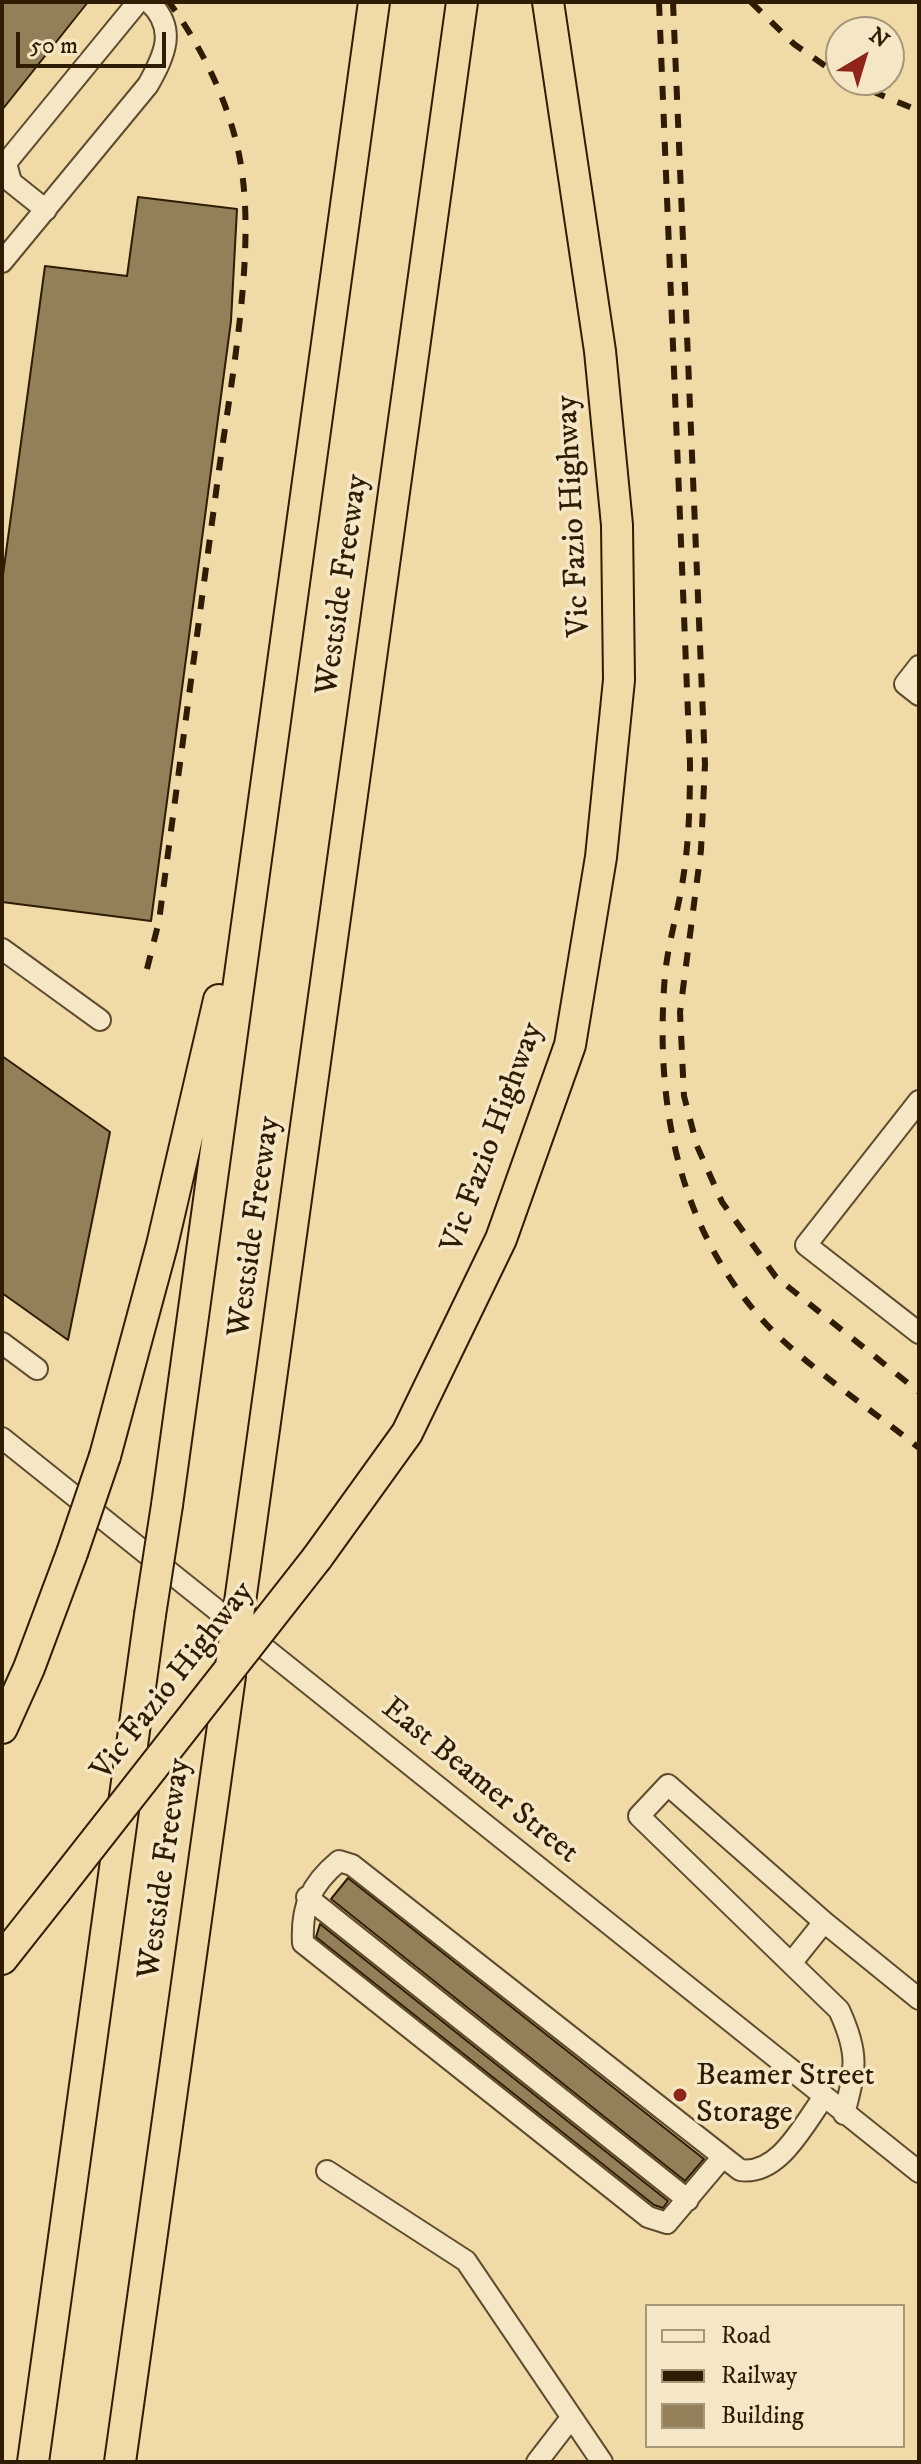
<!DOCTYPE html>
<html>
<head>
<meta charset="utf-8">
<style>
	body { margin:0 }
	#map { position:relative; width:921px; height:2464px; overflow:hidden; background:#f0daa8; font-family:"IM FELL DW Pica",serif }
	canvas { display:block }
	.frame { position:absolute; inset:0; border:4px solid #2f1c02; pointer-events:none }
	.legend { position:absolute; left:645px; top:2304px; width:260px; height:144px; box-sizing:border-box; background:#f5e7c6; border:2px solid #a69678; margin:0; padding:10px 14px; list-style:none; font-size:24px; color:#2f1c02 }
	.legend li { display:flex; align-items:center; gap:16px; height:40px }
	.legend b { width:40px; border:2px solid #a69678 }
	.north { position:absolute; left:825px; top:16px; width:80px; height:80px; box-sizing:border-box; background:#f5e7c6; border:2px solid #a69678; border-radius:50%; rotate:38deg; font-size:22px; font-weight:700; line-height:32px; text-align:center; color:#2f1c02 }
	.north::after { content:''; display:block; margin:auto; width:28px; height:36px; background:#8f2418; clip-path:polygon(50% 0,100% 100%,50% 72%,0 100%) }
	.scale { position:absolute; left:16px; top:32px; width:150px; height:36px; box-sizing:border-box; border:4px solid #2f1c02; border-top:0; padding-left:10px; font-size:24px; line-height:28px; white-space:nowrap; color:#2f1c02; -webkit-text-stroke:6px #f5e7c6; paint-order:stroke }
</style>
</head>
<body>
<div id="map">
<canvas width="921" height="2464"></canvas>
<div class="frame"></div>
<ul class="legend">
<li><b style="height:10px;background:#f5e7c6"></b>Road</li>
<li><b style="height:10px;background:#2f1c02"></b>Railway</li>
<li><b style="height:22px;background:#937f58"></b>Building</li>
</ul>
<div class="north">N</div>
<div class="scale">50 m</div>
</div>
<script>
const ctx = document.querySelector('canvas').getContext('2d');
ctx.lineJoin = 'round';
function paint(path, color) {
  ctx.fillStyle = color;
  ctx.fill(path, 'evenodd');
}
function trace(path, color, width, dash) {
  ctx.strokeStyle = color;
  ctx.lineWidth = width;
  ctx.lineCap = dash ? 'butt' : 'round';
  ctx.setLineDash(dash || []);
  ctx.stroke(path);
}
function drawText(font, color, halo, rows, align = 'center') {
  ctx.font = font + ' "IM FELL DW Pica",serif';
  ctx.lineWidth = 7;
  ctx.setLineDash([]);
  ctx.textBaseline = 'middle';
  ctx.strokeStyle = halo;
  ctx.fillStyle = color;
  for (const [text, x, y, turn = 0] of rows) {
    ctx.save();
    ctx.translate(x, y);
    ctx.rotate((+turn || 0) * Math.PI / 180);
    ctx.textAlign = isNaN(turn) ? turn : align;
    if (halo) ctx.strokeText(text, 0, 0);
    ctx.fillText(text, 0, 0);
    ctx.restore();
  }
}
const building = new Path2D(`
	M2,2H88L2,110Z
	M138,197L237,209L231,321L151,921L2,902V582L45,266L127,276Z
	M2,1056L110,1132L68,1340L2,1293Z
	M348,1878L704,2159L685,2181L331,1899Z
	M320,1924L668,2201L663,2208L654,2205L316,1937Z`);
const minor = new Path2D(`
	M46,210L11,182L6,163L138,2
	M2,262L148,85C164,56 178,29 149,2
	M919,666L905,684L919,695
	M2,949L100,1020
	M919,1101L806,1245L919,1333
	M2,1343L37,1369
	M2,1438L919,2172
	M307,1897L688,2200
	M824,1922L919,1999
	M792,1962L824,1922L668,1785L639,1816L839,2010C859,2053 856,2069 844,2114
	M721,2159L667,2223L648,2217L303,1943C301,1907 311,1884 339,1861L352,1865L740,2170C779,2176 803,2125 824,2097
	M327,2171L466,2261L602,2462
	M537,2462L571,2418`);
const highway = new Path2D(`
	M105,1456L162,1245L219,1000
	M167,1505L374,2
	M317,1558L407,1433L501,1239L570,1045L601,857L619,680L617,525L600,351L548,2
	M245,1566L462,2
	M2,1728L29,1668L72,1553
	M2,1959L55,1892
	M33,2462L150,1615
	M120,2462L230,1676`);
const rail = new Path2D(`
	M659,2L690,763C690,804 689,845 682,885C677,915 668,944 665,975C654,1106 679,1238 776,1334C819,1375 872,1410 919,1448
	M673,2L705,764L701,850L680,1012L684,1096L697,1146L722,1202L776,1277L919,1392
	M751,2L794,44L841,77
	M846,80L919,111
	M147,969L159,921C179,771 199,620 219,470C231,383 253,266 243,180C236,116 206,53 169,2`);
const highwayBridge = new Path2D(`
	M72,1553L105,1456
	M150,1615L167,1505
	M231,1666L245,1566
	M55,1892L317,1558`);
const markers = [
	[680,2095,8,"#8f2418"]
];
const streetNames = [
	["Vic Fazio Highway",575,516,-93],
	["Westside Freeway",344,585,-82],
	["Vic Fazio Highway",494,1138,-70],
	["Westside Freeway",256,1227,-82],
	["Vic Fazio Highway",174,1682,-52],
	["East Beamer Street",479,1782,39],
	["Westside Freeway",166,1869,-82]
];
const poiNames = [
	["Beamer Street",696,2077],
	["Storage",696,2114]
];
paint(building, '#937f58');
trace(building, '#2f1c02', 2);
trace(minor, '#5f4c2c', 24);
trace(highway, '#2f1c02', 34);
trace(minor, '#f5e7c6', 20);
trace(highway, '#f0daa8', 30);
trace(rail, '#2f1c02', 6, [14, 14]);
trace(highwayBridge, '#2f1c02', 34, []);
trace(highwayBridge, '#f0daa8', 30);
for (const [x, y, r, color] of markers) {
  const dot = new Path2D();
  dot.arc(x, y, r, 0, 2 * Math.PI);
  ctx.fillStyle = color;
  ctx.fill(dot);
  trace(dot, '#f5e7c6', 3);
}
drawText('32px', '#2f1c02', '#f5e7c6', streetNames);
drawText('32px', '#2f1c02', '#f5e7c6', poiNames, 'left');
</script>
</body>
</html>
